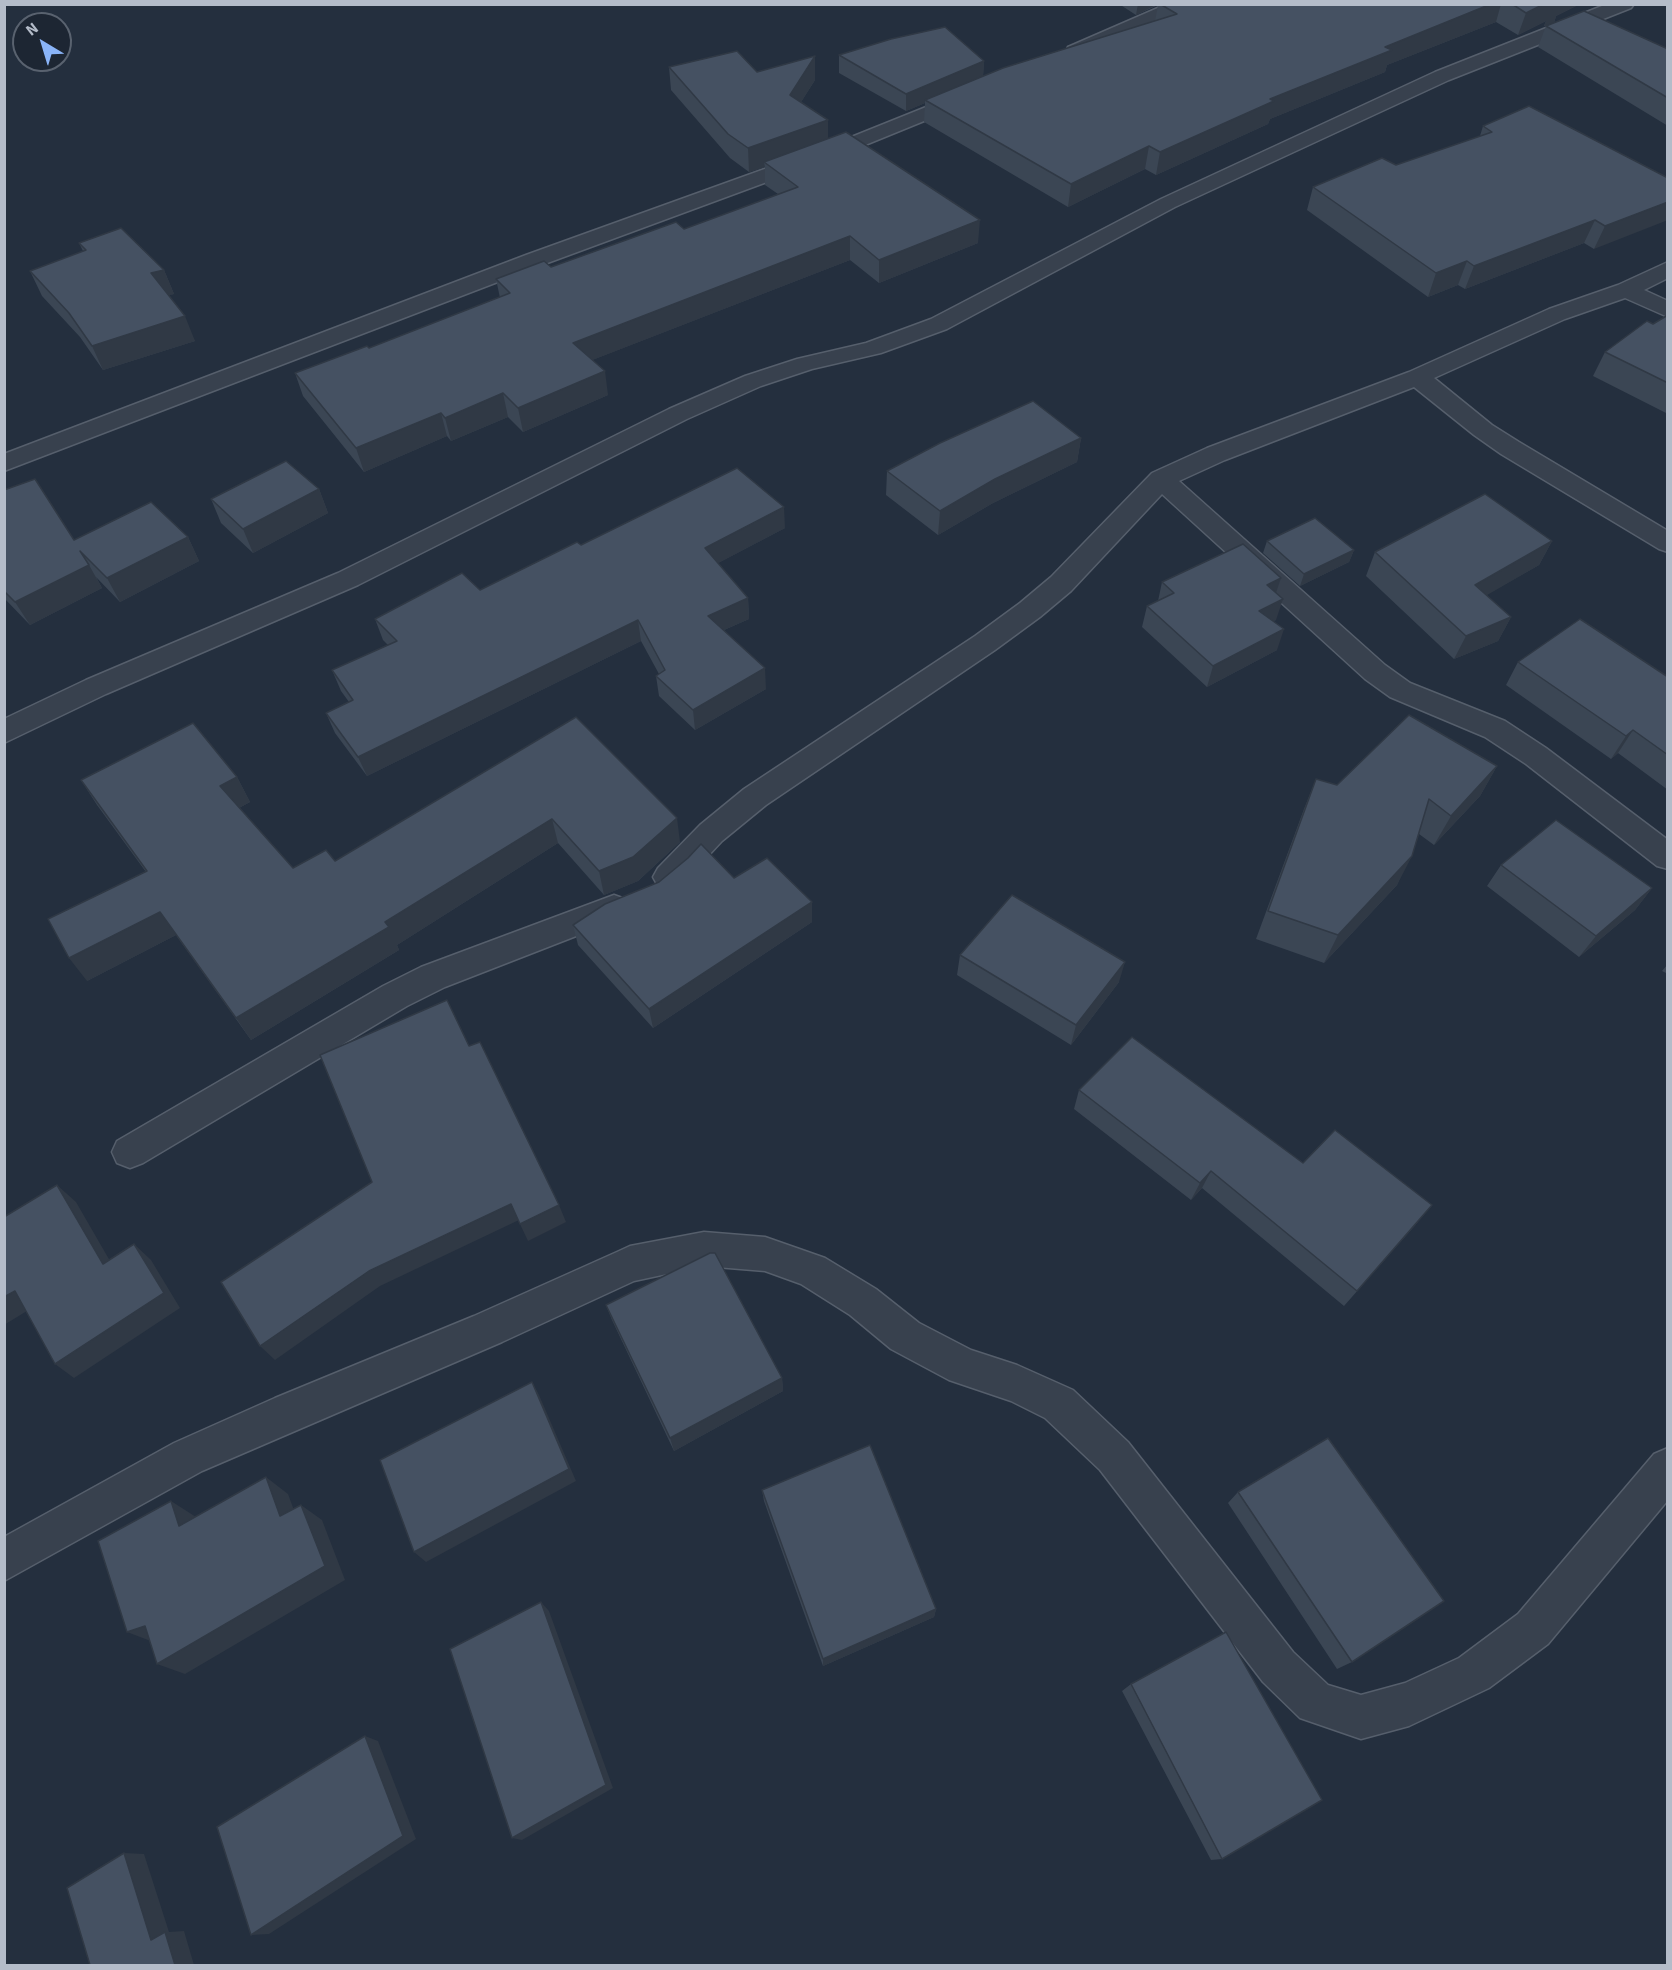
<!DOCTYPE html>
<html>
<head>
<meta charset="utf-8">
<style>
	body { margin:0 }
	#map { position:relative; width:1672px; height:1970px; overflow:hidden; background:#242f3e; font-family:"Source Sans 3",sans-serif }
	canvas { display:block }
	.frame { position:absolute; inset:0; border:6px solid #b4bcc9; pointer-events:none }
	.north { position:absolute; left:12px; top:12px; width:60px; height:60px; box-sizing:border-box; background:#1d2633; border:2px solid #59626f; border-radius:50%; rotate:322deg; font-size:16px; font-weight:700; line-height:24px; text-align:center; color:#b4bcc9 }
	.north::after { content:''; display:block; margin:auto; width:21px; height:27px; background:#8ab4f8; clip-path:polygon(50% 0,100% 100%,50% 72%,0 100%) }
</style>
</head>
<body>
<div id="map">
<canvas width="1672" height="1970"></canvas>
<div class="frame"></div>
<div class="north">N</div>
</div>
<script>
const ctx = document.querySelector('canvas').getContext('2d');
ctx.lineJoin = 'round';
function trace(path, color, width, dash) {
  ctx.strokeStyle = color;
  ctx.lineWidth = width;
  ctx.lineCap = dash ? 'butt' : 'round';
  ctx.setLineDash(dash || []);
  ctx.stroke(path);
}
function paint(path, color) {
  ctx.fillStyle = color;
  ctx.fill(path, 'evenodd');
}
const minor = new Path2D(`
	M1167,4H1193L1190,8L1082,55H1068L1066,51L1068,47Z
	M1607,4H1634L1631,8L1449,80L1175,207L947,329L881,353L812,369L761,386L687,419L358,585L106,694L4,743V719L86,680L338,573L669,409L745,376L797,359L866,343L931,319L1161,199L1435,72Z
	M966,91L973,93L976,97L973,101L848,152L542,265L4,471V454L526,255L834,144Z
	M1668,262V278L1644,290L1668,301V317L1625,298L1565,319L1434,378L1492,425L1519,442L1668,531V552L1659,549L1501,454L1474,435L1414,387L1225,460L1179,481L1385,665L1410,683L1505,721L1546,748L1668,840V869L1657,866L1526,764L1485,737L1390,697L1365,679L1162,494L1071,591L1040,617L995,650L766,805L722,841L680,886L669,890L658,886L653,877L658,868L700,825L744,789L975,636L1020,603L1051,577L1152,473L1207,448L1409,372L1549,309L1618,285Z
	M614,895L625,899L630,908L625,917L445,987L407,1006L143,1163L130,1168L117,1163L112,1152L117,1141L383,986L421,967Z
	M704,1232L765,1237L825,1258L876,1289L919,1323L971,1350L1017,1365L1073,1390L1128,1442L1293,1652L1328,1685L1361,1695L1405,1683L1459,1658L1518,1614L1654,1454L1668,1448V1500L1548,1644L1489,1688L1409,1726L1361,1739L1300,1718L1263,1682L1100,1470L1045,1418L1011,1401L949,1380L891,1349L850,1315L801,1284L765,1271L704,1266L634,1281L502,1342L202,1471L4,1581V1537L174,1443L275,1398L474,1316L617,1252L630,1246Z`);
const wall = new Path2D(`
	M1119,4H1580L1556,16L1554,23L1544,26L1546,21L1518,35L1496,22L1387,65L1385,72L1270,119L1268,124L1156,175L1145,169L1068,207L924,122L925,103L906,111L839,73V55L984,61L983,76L1155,21L1158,5L1136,15Z
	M1546,26L1668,49V126L1538,47Z
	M669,67L757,72L815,80L801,102L828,138L978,243L879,283L850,260L592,360L608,395L523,432L508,417L451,441L447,436L364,472L303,396L295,373L369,348L500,298L496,279L551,267L684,229L778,194L765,185V167L749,172L730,158L671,90Z
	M1483,126L1668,178L1594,249L1584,243L1465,289L1458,285L1428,297L1307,210L1313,187L1396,165L1480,136Z
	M79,243L164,270L174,294L168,295L195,341L103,370L80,337L42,296L30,271L83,251Z
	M1668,315V414L1593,376L1605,352L1653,324Z
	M1081,438L1077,462L993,503L938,535L886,495L887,471Z
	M319,489L328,513L253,553L221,523L211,499Z
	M4,490L74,540L188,537L199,561L120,602L96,577L102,588L30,625L4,598Z
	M785,528L718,563L748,598L749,619L724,630L766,689L695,730L659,696L656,676L659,674L641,641L367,776L335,733L326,713L349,702L341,691L332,670L388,645L383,640L375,619L480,590L581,545Z
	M1267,541L1354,550L1349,562L1300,586L1263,553Z
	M1552,541L1539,565L1486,595L1511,617L1498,641L1454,659L1366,576L1375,552Z
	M1281,578L1276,593V620L1273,621L1277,650L1207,687L1142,627L1147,606L1158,601L1162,582Z
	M1518,662L1668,677V790L1618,753L1611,759L1506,685Z
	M576,717L680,842L638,881L604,895L558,843L397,945L399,950L251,1040L176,935L87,981L146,872L97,805L81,780L237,777L250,802L239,808L293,868L335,861Z
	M1497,766L1480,796L1434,845L1419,834L1397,885L1324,963L1256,939L1304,809L1316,779L1337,785Z
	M1501,865L1652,888L1635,910L1579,957L1487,886Z
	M734,878L812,902V922L653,1028L578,945L573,925Z
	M960,955L1119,982L1071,1045L957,975Z
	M1668,964V974L1662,971Z
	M1079,1090L1303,1163L1418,1222L1344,1306L1202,1188L1191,1200L1074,1109Z
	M606,1305L782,1378L783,1391L674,1451L612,1320Z
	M762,1490L936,1609L934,1617L823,1666L764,1501Z
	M1238,1492L1352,1662L1337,1669L1228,1503Z
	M1131,1684L1222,1859L1211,1860L1122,1691Z`);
const shadedWall = new Path2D(`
	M1138,4H1158L1136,15Z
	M1491,4H1501L1496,22L1387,65L1385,72L1270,119L1268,124L1156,175L1160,152L1270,99L1385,47Z
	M1544,4H1580L1556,16L1554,23L1544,26L1546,21L1518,35L1526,13Z
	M815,56V80L791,118L790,95Z
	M984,61L983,79L925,100V103L906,111V94Z
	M828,120V144L764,162L765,167L749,172L748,148Z
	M1149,146L1145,169L1068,207L1071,184Z
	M1668,202V220L1594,249L1605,226Z
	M980,220L978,243L879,283V260Z
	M1595,220L1584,243L1465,289L1474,266Z
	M850,236V260L577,366L573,343Z
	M1467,261L1458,285L1428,297L1436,273Z
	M164,270L174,294L161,298L151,273Z
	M185,316L195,341L103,370L92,346Z
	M605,371L608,395L523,432L518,408Z
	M503,393L508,417L451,441L445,418Z
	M441,413L447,436L364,472L356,448Z
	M1081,438L1077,462L993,503L938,535L940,511L995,479Z
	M319,489L328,513L253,553L243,529Z
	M784,507L785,528L707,569L705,548Z
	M188,537L199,561L120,602L107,578Z
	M1552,541L1539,565L1463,609L1475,585Z
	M1354,550L1349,562L1300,586L1304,574Z
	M89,565L102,588L30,625L15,602Z
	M1281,578L1274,599L1267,585Z
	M748,598L749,619L710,636L708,616Z
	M1283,599L1276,620L1252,632L1259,611Z
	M1511,617L1498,641L1454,659L1466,636Z
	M638,620L641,641L367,776L358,757Z
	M1284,629L1277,650L1207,687L1213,666Z
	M765,668L766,689L695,730L693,710Z
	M1633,730L1618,753L1611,759L1626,736Z
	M1497,766L1480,796L1434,845L1451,816Z
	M237,777L250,802L233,811L220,786Z
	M677,818L680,842L638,881L604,895L599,871Z
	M552,819L558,843L397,945L399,950L251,1040L236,1018L385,922Z
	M1412,856L1397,885L1324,963L1338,935Z
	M1652,888L1635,910L1579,957L1596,936Z
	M812,902V922L653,1028L649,1009Z
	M160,912L176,935L87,981L69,958Z
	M1125,962L1119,982L1071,1045L1076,1025Z
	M1211,1171L1202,1188L1191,1200L1200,1183Z
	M57,1185L76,1202L121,1280L103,1264Z
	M511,1204L519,1220L380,1286L275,1360L260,1346L369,1271Z
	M559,1205L566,1222L528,1241L520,1224Z
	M134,1244L151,1260L180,1308L74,1378L55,1364Z
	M15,1291L35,1306L4,1325V1297Z
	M782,1378L783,1391L674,1451L670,1438Z
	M532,1382L539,1395L576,1481L426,1562L414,1552Z
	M266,1477L288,1494L302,1532L280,1516Z
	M171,1501L196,1517L179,1526Z
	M301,1505L322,1520L345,1580L185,1674L157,1664Z
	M541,1602L549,1611L613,1788L522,1840L512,1838Z
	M936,1609L934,1617L823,1666V1659Z
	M145,1626L156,1643L127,1632Z
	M365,1736L378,1741L416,1839L269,1934L251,1935Z
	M124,1853L144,1854L169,1932L184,1931L194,1965H175L151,1940Z`);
const building = new Path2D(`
	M1160,4H1491L1385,47L1392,50L1270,99L1274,101L1160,152L1149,146L1071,184L925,100L1003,68L1177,14Z
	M1512,4H1544L1526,13Z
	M1584,11L1668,49V98L1546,26Z
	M945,27L984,61L906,94L839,55L891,39Z
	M737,51L757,72L815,56L790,95L828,120L748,148L728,134L669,67Z
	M1529,106L1668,178V202L1605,226L1595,220L1474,266L1467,261L1436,273L1313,187L1382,158L1396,165L1492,132L1483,126Z
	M846,132L980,220L879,260L850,236L573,343L605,371L518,408L503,393L445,418L441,413L356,448L295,373L367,346L369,348L510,293L496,279L544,261L551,267L676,222L684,229L798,187L764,162Z
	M121,228L164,270L151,273L185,316L92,346L69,313L30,271L86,250L79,243Z
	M1668,315V383L1605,352L1647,321L1653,324Z
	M1033,401L1081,438L995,479L940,511L887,471L940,443Z
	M286,461L319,489L243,529L211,499Z
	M737,468L784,507L705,548L748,598L708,616L765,668L693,710L656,676L665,670L638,620L358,757L326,713L353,700L332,670L397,641L375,619L462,573L480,590L577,542L581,545Z
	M35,479L74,540L151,502L188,537L107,578L80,551L89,565L15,602L4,591V490Z
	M1485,494L1552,541L1475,585L1511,617L1466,636L1375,552Z
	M1315,518L1354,550L1304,574L1267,541Z
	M1243,544L1281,578L1267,585L1283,599L1259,611L1284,629L1213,666L1147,606L1174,593L1162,582Z
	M1580,619L1668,677V755L1633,730L1626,736L1518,662Z
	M1409,715L1497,766L1451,816L1429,799L1412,856L1338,935L1268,911L1316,779L1337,785Z
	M576,717L677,818L633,857L599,871L552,819L385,922L389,927L236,1018L160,912L69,958L48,919L147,871L81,780L193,723L237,777L220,786L293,868L326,850L335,861Z
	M1556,820L1652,888L1596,936L1501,865Z
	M701,844L734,878L767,858L812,902L649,1009L573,925L605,904L659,882L688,858Z
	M1012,895L1125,962L1076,1025L960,955Z
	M447,1000L469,1046L480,1042L559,1205L520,1224L511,1204L369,1271L260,1346L221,1282L372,1182L320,1055Z
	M1132,1037L1303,1163L1335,1130L1432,1205L1357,1291L1211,1171L1200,1183L1079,1090Z
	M57,1185L103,1264L134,1244L164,1293L55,1364L15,1291L4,1297V1217Z
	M710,1253H715L782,1378L670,1438L606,1305Z
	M532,1382L569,1469L414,1552L380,1460Z
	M1328,1438L1444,1601L1352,1662L1238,1492Z
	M870,1445L936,1609L823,1659L762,1490Z
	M266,1477L280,1516L301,1505L325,1566L157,1664L145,1626L127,1632L98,1541L171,1501L179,1526Z
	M541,1602L606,1785L512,1838L450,1649Z
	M1226,1632L1322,1800L1222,1859L1131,1684Z
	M365,1736L403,1836L251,1935L217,1827Z
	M124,1853L151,1940L165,1932L175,1965H90L67,1888Z`);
trace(minor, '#565f6c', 3);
paint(minor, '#38414e');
paint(wall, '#3b4654');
paint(shadedWall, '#303945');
paint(building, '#455162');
trace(building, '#303945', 1.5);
</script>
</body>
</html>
